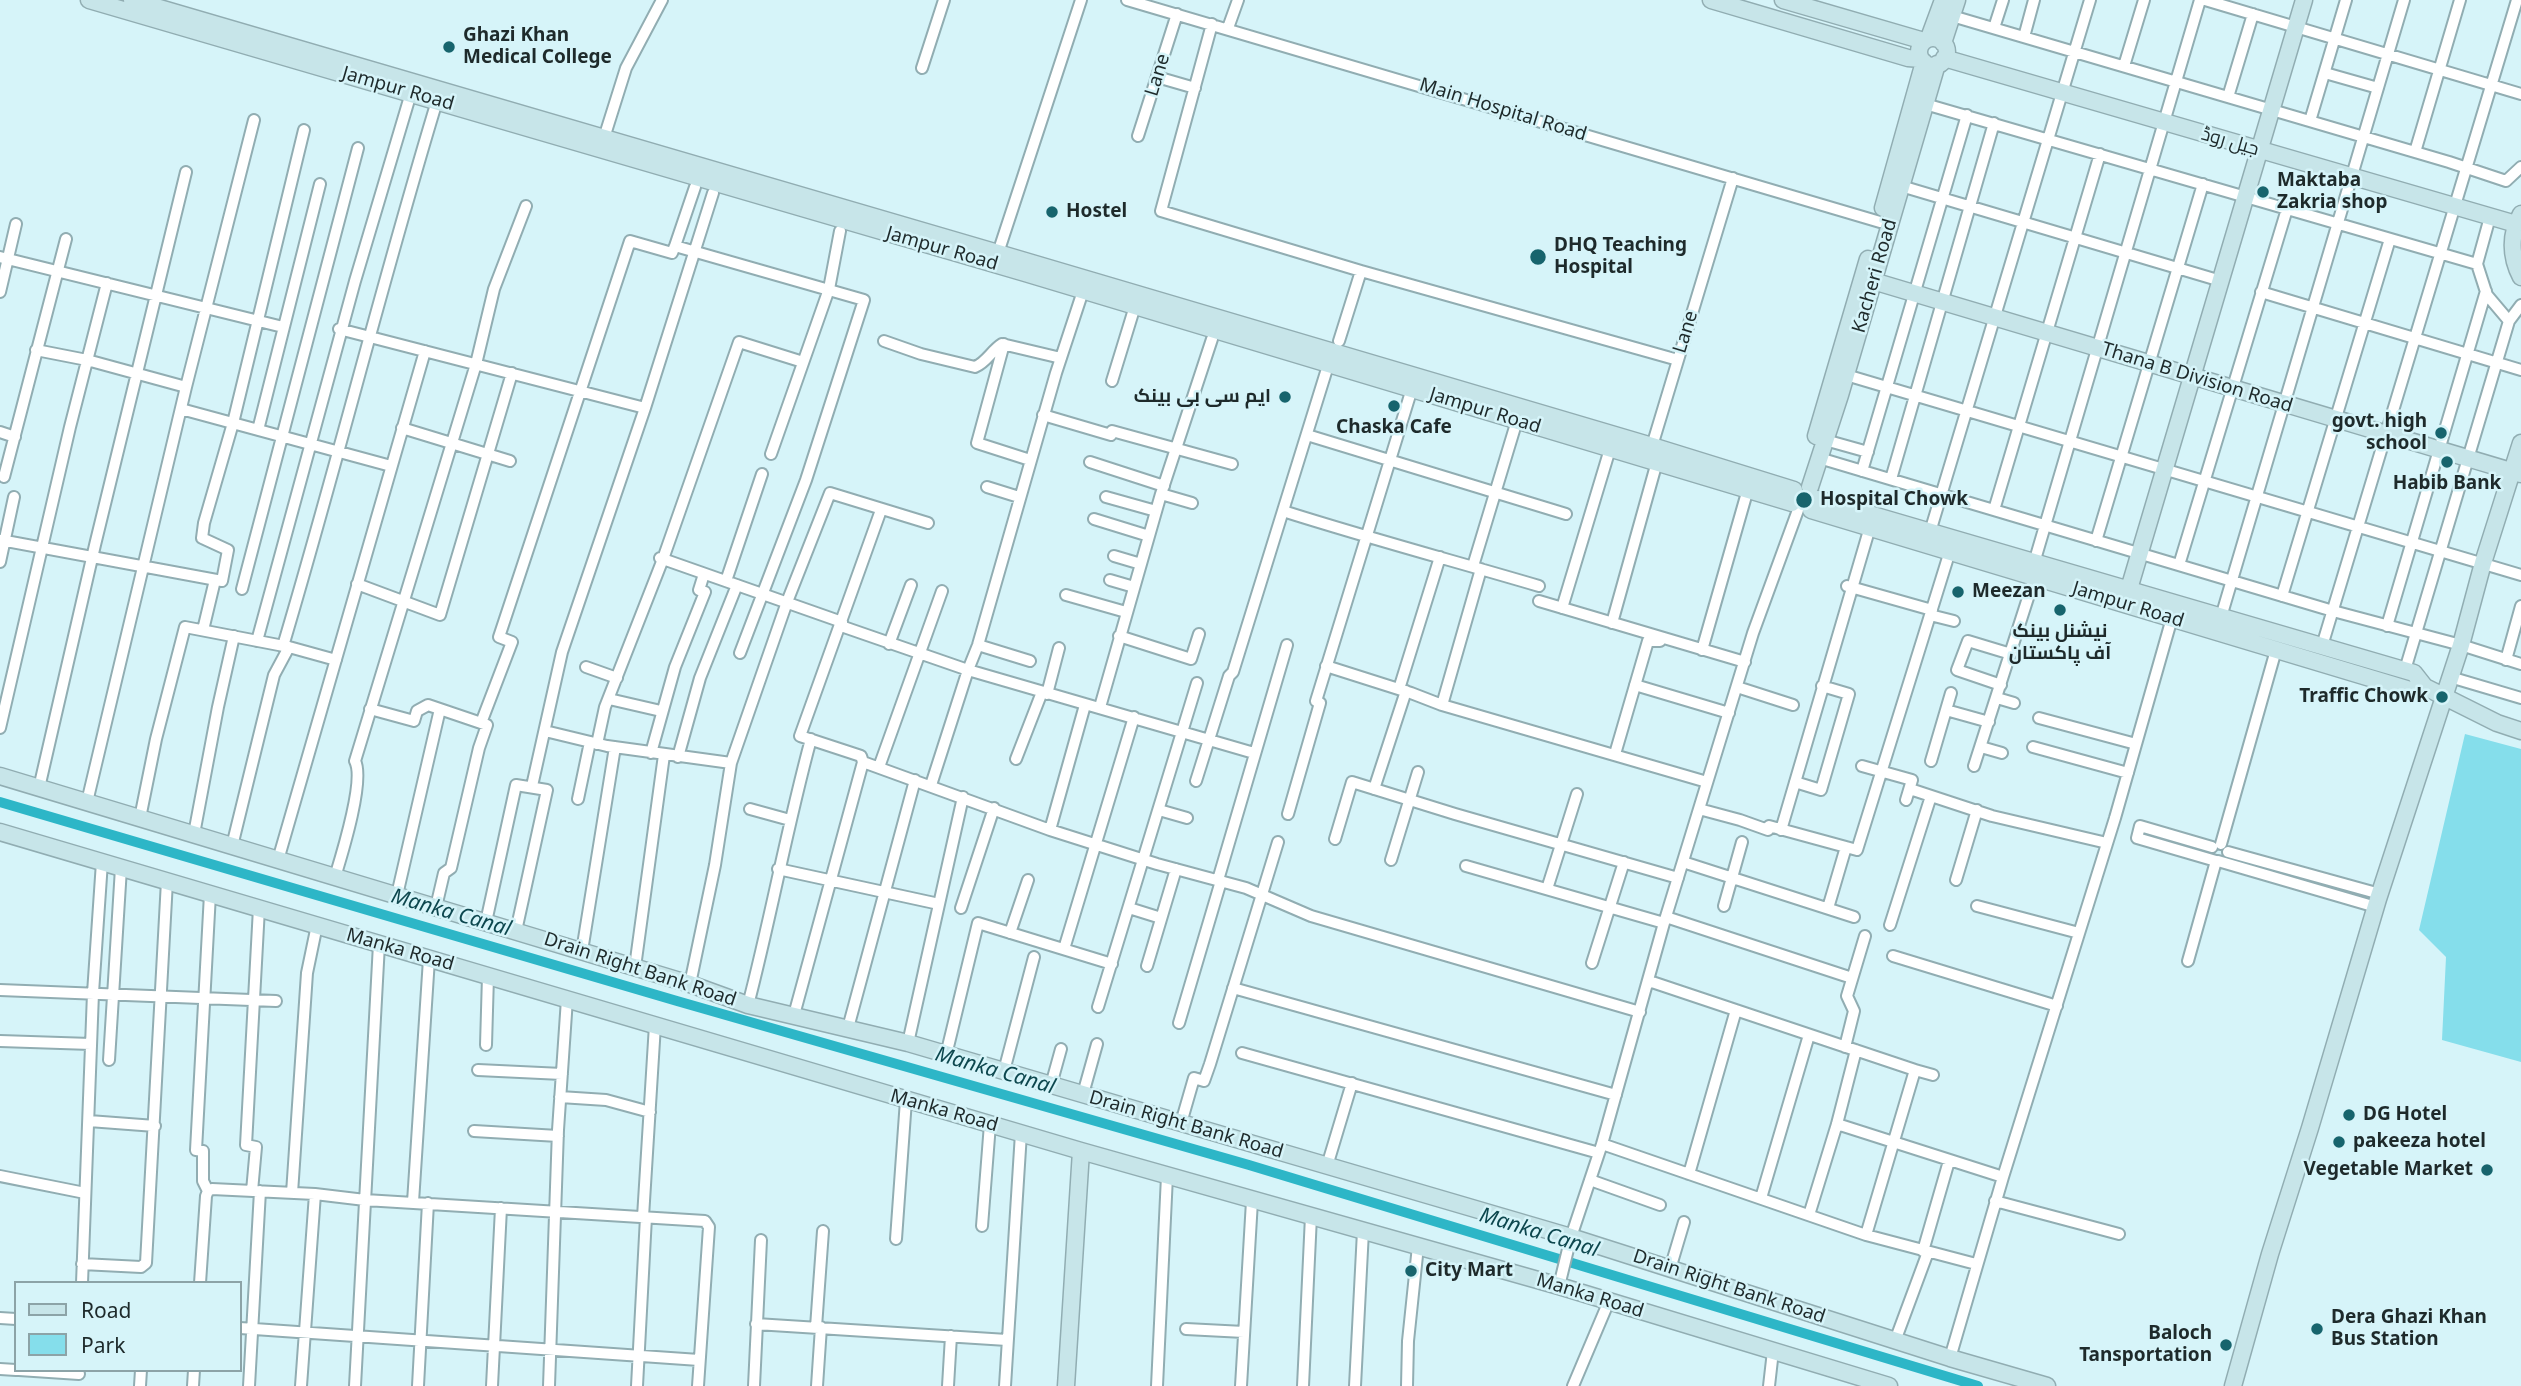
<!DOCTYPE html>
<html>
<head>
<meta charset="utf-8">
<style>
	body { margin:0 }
	#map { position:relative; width:2521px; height:1386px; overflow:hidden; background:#d6f4f9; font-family:"Noto Sans",sans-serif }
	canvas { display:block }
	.legend { position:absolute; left:14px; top:1281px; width:228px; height:91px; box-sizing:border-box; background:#d6f4f9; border:2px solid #8ca3a7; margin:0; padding:9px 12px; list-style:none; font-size:21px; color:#1e2a2b }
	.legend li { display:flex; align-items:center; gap:14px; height:35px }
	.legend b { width:35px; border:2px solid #8ca3a7 }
</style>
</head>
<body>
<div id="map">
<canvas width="2521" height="1386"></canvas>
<ul class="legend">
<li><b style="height:9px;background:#c7e5e9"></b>Road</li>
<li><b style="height:19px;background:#85deeb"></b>Park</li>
</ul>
</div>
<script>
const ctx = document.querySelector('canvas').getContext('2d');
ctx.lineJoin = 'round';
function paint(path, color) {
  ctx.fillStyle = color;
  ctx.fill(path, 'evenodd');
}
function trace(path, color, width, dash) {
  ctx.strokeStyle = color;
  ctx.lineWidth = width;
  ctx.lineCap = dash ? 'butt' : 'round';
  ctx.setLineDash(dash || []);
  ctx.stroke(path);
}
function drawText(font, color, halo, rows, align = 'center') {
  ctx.font = font + ' "Noto Sans",Cairo,sans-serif';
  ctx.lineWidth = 5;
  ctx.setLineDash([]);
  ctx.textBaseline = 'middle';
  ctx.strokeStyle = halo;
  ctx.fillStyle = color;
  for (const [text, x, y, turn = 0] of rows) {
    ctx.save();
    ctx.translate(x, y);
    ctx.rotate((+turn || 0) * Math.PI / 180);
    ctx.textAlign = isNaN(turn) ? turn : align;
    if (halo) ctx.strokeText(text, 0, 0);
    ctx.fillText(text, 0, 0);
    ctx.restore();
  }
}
const green = new Path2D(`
	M2465,734L2521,749V1062L2442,1040L2446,957L2419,930Z`);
const canal = new Path2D(`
	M0,802L677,1001L1249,1165L1978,1386`);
const street = new Path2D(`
	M1127,0L1880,222
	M2205,0L2521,94
	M1952,16L2449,162L2506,181L2521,167
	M1212,24L1161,211L1361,271L1678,360
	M1228,28L1238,0
	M1994,28L2003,0
	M2024,37L2034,0
	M2124,66L2144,0
	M922,68L944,0
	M2325,73L2378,88
	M1157,77L1195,88
	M2228,97L2253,14
	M1925,104L2477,264
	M2310,121L2346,0
	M1138,136L1177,14
	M604,138L626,68L662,0
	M2415,152L2460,0
	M1901,186L2221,281
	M695,187L675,246L864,300L806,480L740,653
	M2490,217L2477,264L2487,295L2509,321
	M998,253L1081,0
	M0,257L283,327
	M0,292L16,224
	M2261,292L2521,370
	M339,329L645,408
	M884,341L921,354L975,367C987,362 991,351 1002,344L1061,358
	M1339,341L1361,271
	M1004,344L977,443L1030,460
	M36,350L87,360L186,387
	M1846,375L2521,575
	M1112,381L1135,306
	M181,409L391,466
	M1043,415L1111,435L1112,431L1232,464
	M402,428L510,461
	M258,430L320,184
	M0,432L15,437
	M1307,435L1566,514
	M1825,440L1868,452
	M771,454L829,289L840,231
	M1819,458L2333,611L2461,645L2521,664
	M1090,462L1164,486
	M1862,471L1967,115
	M4,477L66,239
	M1891,479L1994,123
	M987,487L1019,497
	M1161,494L1192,503
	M1106,497L1156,511
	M881,510L800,736L861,756L863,762L1050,830L1157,864L1246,888L1311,916L1640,1012
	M1994,510L2100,154
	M1283,511C1368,538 1454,561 1539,586
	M1094,519L1149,536
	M1930,532L2090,0
	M0,540L222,581L228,550L202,538L204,523L233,423L304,130
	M2096,541L2203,184
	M1114,556L1141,564
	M660,558L842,622
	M0,562L14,497
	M2034,563L2200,0
	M2179,565L2287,209
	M1473,566L1515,427
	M1110,580L1134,587
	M726,581L762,474
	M357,584L440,615L512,373
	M1847,586L1932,610
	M242,589L358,148
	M1066,595L1126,612
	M2282,596L2390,239
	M1539,601L1745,662
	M1562,608L1610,449
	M1930,615L1954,621
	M2221,617L2404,0
	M1612,623L1655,469L1652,446L1733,178
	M841,626L968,670L1254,753
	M2387,626L2486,291
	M203,630L215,580
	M1119,636L1191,659L1199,634
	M257,641L355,281L411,93
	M889,644L911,585
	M978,645L1030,661
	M283,646C337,465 382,282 437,101
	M2322,646L2517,0
	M1702,650L1746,496
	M2506,660L2521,606
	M1326,666L1411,693L1442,705L1707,782
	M586,667L617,678
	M2405,670L2509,321L2521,305
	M2450,677L2521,698
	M1635,685L1729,713
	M2001,685L1957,670L1968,641L2011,654
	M1737,687L1793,705
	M1399,689L1440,557
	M1047,694L1059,648
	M1997,698L2014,703
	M609,699L661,711
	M1442,705L1481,569
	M1100,707L1161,494L1212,339
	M370,709L414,721L417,711L428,705L487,725L479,748L451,868L444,873L436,907
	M1946,710L1989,722
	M2039,718L2136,744
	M481,723L512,642L499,637L630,241L672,253L675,246
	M0,728L70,427L107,283
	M545,731L607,746L731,763
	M597,744L605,707L663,559L739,342L803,362
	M1981,747L2002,753
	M2033,747L2128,773
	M651,753L675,667L705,592L699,590L704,574
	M1615,754L1648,641H1660
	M678,757L700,678L737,585
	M1016,759L1042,692
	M1931,761L1951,693
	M1862,766L1912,780L1906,800
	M1974,766L2035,576
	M879,767L942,591
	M1196,781L1229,676L1233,672L1326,372
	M1795,782L1821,790L1849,694L1822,686
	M931,785L968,670L978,645L1056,373L1083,291
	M532,786L562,652L645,408L713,193
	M39,788L95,545L186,172
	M1374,789L1406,691
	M1910,789L1992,816L2107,843
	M578,799L590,742
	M87,802L186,387L254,120
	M750,809L790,820
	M1699,809L1740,820L1768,830L1769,826L1857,850L1950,551
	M1159,810L1187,818
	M1288,814L1320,703L1316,701L1410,395
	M140,818L156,739L185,627L289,647L336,660
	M1050,830L1085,705
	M1781,830L1870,527
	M194,834L218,707L234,636
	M1335,839L1352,782L1455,814L1678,878
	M2221,844L2276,650
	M232,846L274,675L289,647
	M2212,847L2140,826L2137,838L2216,861
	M2228,852L2380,894
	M278,860L425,351
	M1391,860L1418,772
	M2218,861L2376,907
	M1683,862L1854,917
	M1466,866L1664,923
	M778,869L939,904
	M335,877C342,854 365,780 355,761L476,364L494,289L526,206
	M1218,880L1287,645
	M1956,880L1977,810
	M1547,889L1577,794
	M397,895L440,709
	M1724,906L1742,842
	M1977,906L2079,933
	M961,908L994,808
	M1129,908L1161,918
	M1828,908L1846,847
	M1666,917L1852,978
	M486,922L516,785L547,790L516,931
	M1890,925L1931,796
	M1010,933L1028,880
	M1064,949L1134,717
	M582,951L615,747
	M1893,956L2057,1006
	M2188,961L2216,861
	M1592,963L1624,862
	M1147,966L1176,869
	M635,967L664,755
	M1649,981L1915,1070L1866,1235
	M690,984L715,865L731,763L787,602L830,493L928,523
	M1233,988L1616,1095
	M0,990L276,1001
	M748,1005C771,917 787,827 811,739
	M1098,1007L1197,683
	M794,1015L863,762
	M1179,1023L1221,881
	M848,1028L915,780
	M0,1041L91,1044
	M908,1043L963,797
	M486,1045L488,976
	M1845,1047L1854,1011L1847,996L1865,936
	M1242,1053L1599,1153
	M946,1055L978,923L1112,964
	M109,1060L121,868
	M478,1070L562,1074
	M1915,1070L1933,1075
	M1004,1071L1034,957
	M1051,1085L1061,1049
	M1083,1094L1097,1044
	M560,1097L606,1100L650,1112
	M89,1121L155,1126
	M1181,1123L1194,1078L1204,1081L1210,1064L1278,842
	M1837,1124L2003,1177
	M474,1131L558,1136
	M1602,1144L1866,1235L1976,1264
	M1327,1166L1352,1083
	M1689,1174L1736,1010
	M0,1176L85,1193
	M1590,1180L1660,1205
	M208,1191L212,1189L315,1194L365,1200L705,1221L709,1227L698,1386
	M252,1191L256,1147L246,1145L259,908
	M292,1193L307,973L317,925
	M1761,1198L1809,1035
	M1995,1201L2119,1234
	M413,1202L429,959
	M1809,1215L1837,1124L1856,1050
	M643,1217L655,1025
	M982,1226L990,1124
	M896,1239L906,1100
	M1923,1251L1949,1161
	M82,1264L141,1267L146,1263L167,881
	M1670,1269L1684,1222
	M82,1283L93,993L102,862
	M200,1283L206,1196L208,1191L203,1181V1151L196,1150L210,894
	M1559,1286L1571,1237L1602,1144L1664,923L1753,633L1798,510
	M0,1318L16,1319
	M756,1324L1007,1340
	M816,1327L823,1231
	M240,1328L699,1360
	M1186,1329L1244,1332
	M1895,1341L1928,1252
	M1950,1358L2003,1177L2115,818L2172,618
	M0,1369L16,1370
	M19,1370L79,1374
	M140,1386L141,1370
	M193,1386L194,1370
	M249,1386L260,1191
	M301,1386L315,1194
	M355,1386L379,944
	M418,1386L428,1203
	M492,1386L501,1208
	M549,1386L558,1130L567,999
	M637,1386L646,1217
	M754,1386L761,1240
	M817,1386L821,1327
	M948,1386L951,1336
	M1005,1386L1021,1133
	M1157,1386L1167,1176
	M1241,1386L1252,1201
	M1303,1386L1311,1216
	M1355,1386L1363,1231
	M1407,1386L1408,1341L1418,1246
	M1573,1386L1609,1301
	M1769,1386L1773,1351`);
const secondary = new Path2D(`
	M89,0L1025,273L1792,503
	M132,0L998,253L1652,446L1794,490
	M1711,0L1908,58L1921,59
	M1783,0L1924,41
	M1929,38L1943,0
	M1919 52a14 14 0 1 1 28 0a14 14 0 1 1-28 0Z
	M1943,43L1957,0
	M1944,58L2516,224
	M1883,208L1924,62
	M2521,214C2510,234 2510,256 2521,277
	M1873,281L2521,474
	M1816,436L1868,259
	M1810,487L1840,395L1937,64
	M1818,499L2414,673L2425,687
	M1811,510L2410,690L2425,687L2497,723L2521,731
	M2129,589L2304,0
	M0,776L690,984L748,1005L908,1043L1571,1237L1950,1358L2047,1386
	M0,832L1081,1151L1559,1286L1889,1386
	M1066,1386L1081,1151
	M2233,1386L2270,1254L2310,1128L2378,899L2461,645L2483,563L2521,443`);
const markers = [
	[449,47,7,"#17646d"],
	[2263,192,7,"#17646d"],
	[1052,212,7,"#17646d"],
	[1538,257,9,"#17646d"],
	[1285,397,7,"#17646d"],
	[1394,406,7,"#17646d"],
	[2441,433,7,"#17646d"],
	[2447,462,7,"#17646d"],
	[1804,500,9,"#17646d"],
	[1958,592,7,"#17646d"],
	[2060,610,7,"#17646d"],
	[2442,697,7,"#17646d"],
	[2349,1115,7,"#17646d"],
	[2339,1142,7,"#17646d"],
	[2487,1170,7,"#17646d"],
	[1411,1271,7,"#17646d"],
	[2317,1329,7,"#17646d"],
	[2226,1345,7,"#17646d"]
];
const poiNames = [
	["Ghazi Khan",463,36],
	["Medical College",463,58],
	["Maktaba",2277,181],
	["Zakria shop",2277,203],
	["Hostel",1066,212],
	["DHQ Teaching",1554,246],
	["Hospital",1554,268],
	["ایم سی بی بینک",1271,397,"right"],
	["govt. high",2427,422,"right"],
	["school",2427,444,"right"],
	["Chaska Cafe",1394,428,"center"],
	["Habib Bank",2447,484,"center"],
	["Hospital Chowk",1820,500],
	["Meezan",1972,592],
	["نیشنل بینک",2060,632,"center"],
	["آف پاکستان",2060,654,"center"],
	["Traffic Chowk",2428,697,"right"],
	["DG Hotel",2363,1115],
	["pakeeza hotel",2353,1142],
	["Vegetable Market",2473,1170,"right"],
	["City Mart",1425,1271],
	["Dera Ghazi Khan",2331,1318],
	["Bus Station",2331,1340],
	["Baloch",2212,1334,"right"],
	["Tansportation",2212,1356,"right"]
];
const streetNames = [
	["Lane",1158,75,-73],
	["Jampur Road",398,89,16],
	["Main Hospital Road",1503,110,17],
	["جیل روڈ",2230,142,16],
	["Jampur Road",942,249,16],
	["Kacheri Road",1875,276,-74],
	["Lane",1686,332,-73],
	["Thana B Division Road",2197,378,17],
	["Jampur Road",1485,411,17],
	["Jampur Road",2128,605,17],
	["Manka Road",400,950,16],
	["Drain Right Bank Road",640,970,18],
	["Manka Road",944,1111,16],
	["Drain Right Bank Road",1186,1125,16],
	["Drain Right Bank Road",1729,1287,18],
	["Manka Road",1590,1296,17]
];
const waterNames = [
	["Manka Canal",451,913,16],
	["Manka Canal",995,1071,16],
	["Manka Canal",1539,1233,17]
];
paint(green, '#85deeb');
trace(canal, '#2db6c7', 10);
trace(street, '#91adb2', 14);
trace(secondary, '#91adb2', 19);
trace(street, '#fff', 10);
trace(secondary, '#c7e5e9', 16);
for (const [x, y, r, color] of markers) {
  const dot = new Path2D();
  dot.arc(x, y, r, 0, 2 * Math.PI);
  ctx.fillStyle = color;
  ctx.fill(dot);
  trace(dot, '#d6f4f9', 2.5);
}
drawText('bold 19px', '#1e2a2b', '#d6f4f9', poiNames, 'left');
drawText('19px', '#1e2a2b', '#d6f4f9', streetNames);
drawText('italic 21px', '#0d474e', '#d6f4f9', waterNames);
</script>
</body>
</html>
